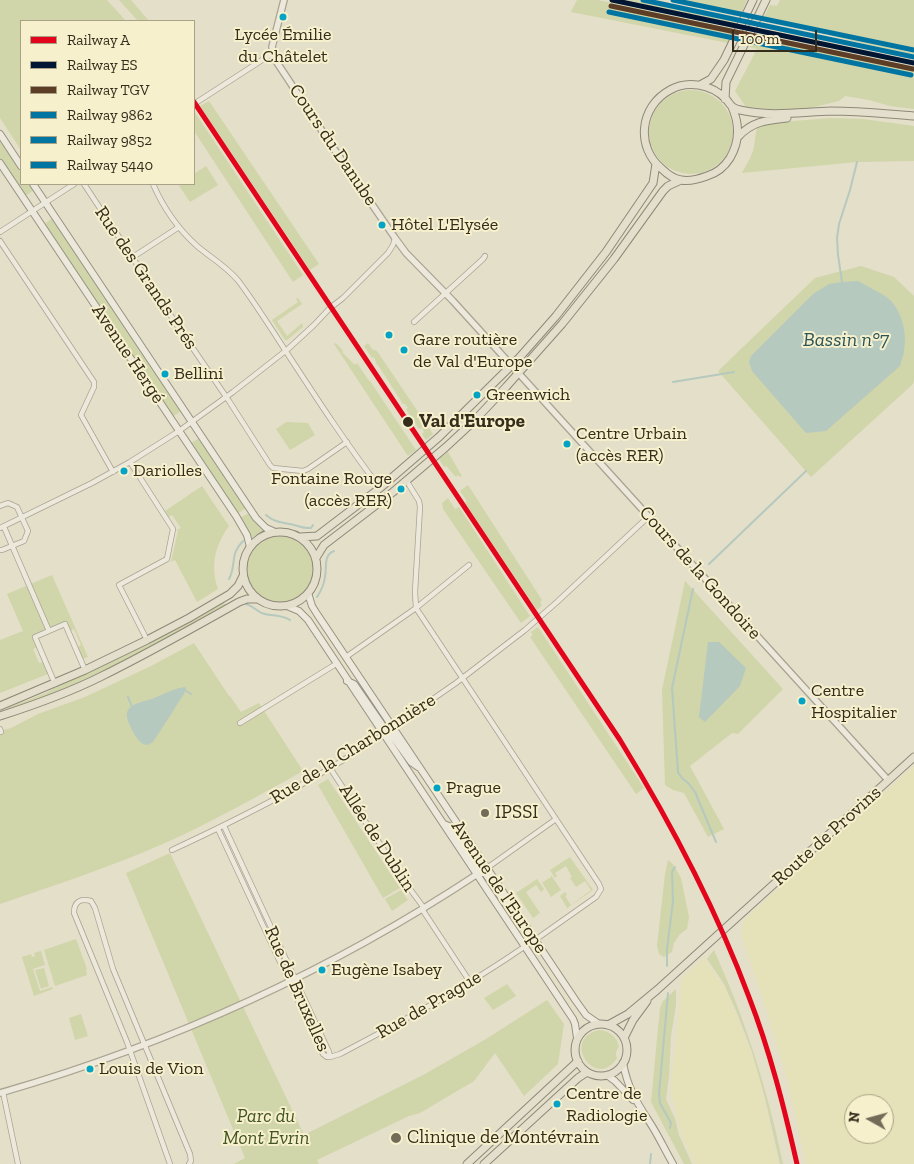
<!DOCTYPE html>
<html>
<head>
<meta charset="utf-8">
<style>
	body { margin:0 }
	#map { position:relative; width:914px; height:1164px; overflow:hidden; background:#e4dfc8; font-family:"Zilla Slab",serif }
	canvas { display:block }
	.legend { position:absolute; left:20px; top:20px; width:175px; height:165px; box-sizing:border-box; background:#f6f0cd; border:1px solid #a9a286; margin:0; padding:6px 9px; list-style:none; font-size:15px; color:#362c1b }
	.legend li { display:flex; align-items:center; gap:10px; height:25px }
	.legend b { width:25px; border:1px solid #a9a286 }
	.north { position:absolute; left:844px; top:1094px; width:50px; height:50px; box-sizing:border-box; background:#f6f0cd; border:1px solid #a9a286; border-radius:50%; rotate:277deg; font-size:14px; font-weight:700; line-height:20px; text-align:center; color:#362c1b }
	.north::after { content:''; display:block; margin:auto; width:18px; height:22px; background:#736b58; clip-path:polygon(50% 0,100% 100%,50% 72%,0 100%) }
	.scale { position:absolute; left:732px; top:30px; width:85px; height:22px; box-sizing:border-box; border:2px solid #362c1b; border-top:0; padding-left:6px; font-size:15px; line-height:18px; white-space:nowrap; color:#362c1b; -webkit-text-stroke:4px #f6f0cd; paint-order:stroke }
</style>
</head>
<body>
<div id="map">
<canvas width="914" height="1164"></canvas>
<ul class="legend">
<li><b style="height:6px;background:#e3051c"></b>Railway A</li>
<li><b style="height:6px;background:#011633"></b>Railway ES</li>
<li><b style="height:6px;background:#5c3e26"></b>Railway TGV</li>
<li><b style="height:6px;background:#0075a1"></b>Railway 9862</li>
<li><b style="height:6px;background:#0075a1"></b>Railway 9852</li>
<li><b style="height:6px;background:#0075a1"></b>Railway 5440</li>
</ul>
<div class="north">N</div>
<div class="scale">100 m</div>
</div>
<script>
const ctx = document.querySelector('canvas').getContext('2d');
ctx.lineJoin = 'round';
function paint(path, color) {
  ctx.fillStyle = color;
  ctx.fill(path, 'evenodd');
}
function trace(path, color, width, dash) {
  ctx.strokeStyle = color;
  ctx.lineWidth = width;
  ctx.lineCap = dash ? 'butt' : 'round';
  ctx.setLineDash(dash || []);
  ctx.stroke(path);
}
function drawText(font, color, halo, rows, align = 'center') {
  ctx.font = font + ' "Zilla Slab",serif';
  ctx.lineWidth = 4;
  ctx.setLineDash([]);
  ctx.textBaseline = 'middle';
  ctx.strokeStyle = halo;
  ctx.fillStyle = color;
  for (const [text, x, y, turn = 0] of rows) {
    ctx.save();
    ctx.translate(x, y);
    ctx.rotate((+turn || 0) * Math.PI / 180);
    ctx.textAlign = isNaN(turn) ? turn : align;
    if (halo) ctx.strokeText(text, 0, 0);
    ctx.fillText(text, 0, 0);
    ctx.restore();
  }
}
const farmland = new Path2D(`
	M914,766V1164H806L785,1070L761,993L742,938V928L746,918ZM854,1104H884V1134H854Z
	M704,958L725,988L756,1064L778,1164H695L682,1136L671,1091L682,978Z`);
const green = new Path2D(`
	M0,0H107L126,21H21V150L0,118Z
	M119,0H131L149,21H138Z
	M577,0H598L734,29L728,43L571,12Z
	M623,0H657L738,20L736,24Z
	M684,0H747L741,14Z
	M780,0H914V56L763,19L770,5L777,6Z
	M756,34L914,70V109L890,106L869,100L845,96L839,101L802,110H779L746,107L735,91L757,49L750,47Z
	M649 132a42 42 0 1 1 84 0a42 42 0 1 1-84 0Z
	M209,101L319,264L310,270L200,106Z
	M194,111L303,275L293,282L194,131Z
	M831,118L863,119L914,126V161L857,162L742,173C746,165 752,157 754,147C755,140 755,133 758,127L780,122Z
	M0,139L21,171V184H30L34,190L25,196L0,158Z
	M206,166L218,185L190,202L178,184H194V174Z
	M53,218L181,411L172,417L44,224Z
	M861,266L894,277L914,296V380L913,384L811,477L718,371L815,278Z
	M298,298L302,304L277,321L287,336L302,323L303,327L287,340H285L272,320L298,302L296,299Z
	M336,343L343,351L342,352L355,365L357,363L369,381H370L416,450L408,456L334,344Z
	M368,343L372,349L377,351L433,434L426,440L422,434L424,432L422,428L419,429L406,409L408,408L405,404H403L378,365H377L374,357L372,358L364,346Z
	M286,422L308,423L315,435L290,450L276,429Z
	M199,438L246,508L237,514L190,444Z
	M448,452L462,476L460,477L458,475L456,477L446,466L444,467L439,459Z
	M468,485L542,600L540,602L542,605L537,610L465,503L467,501L460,491Z
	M202,486L229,526C215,545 210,566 218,589L197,602L175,560L171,562L178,531L177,529H179L181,528L172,515L169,517L165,511Z
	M448,498L455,509L459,507L530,616L521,623L443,509L442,503Z
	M249,513L259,527L264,531L252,538L240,518Z
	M247 569a33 33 0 1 1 66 0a33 33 0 1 1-66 0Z
	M52,575L88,657L82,659L77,647L81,645L74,629L70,631L65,622L32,636L37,647L33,649L39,663L43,662L48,674L0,693V640L23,631L7,594Z
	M685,581L783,689L738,734L732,733L690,766L724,829L708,837L684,793L673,790L665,785L662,690Z
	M222,602L226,604L225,607L123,662L61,690L8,711L7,708L46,693L59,685L121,657L172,631Z
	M538,627L644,788L636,794L530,637L533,635L531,632Z
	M194,643L229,696H230L241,712L259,703L303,771C258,796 212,822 165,843C111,867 55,885 0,904V731L11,728L38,714L85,697L151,666Z
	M328,779L400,888L383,898L318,785Z
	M170,853L304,1135L425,1074L486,1039L547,1000L564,1024L558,1064L524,1096L495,1053L474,1081L420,1113L409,1116L317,1160L319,1164H234L245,1158L126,873Z
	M570,857L593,890L567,908L560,896L565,892L567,895L565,896L571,905L591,890L585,881L576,887L570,878L572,877L566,866L555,873L557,876L555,878L550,870Z
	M668,860L673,864L681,878L689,917L687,929L680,934L674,943L672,952L664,957L659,954L657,946L665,874Z
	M551,875L561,890L551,897L542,882H543L551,877Z
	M537,879L544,889L541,892L536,885L526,892L540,913L533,918L516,893Z
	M401,890L408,900L392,911L385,899Z
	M76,939L87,969H86L87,975L55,986L44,950Z
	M714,950C724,973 734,996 742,1019C759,1066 773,1115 783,1164H780L765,1098L752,1052L737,1013L724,984L707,959Z
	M41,951L45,965L33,969L40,991L52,987L53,989L34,996L22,957L31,954L32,957L35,956L34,953Z
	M44,968L49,986L41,989L35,970Z
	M507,984L516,996L493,1010L484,998Z
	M676,989V1005L671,1036L669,1077L666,1099L675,1119L679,1135L692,1164H684L651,1102L660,1008L663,1001Z
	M81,1014L88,1036L75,1040L69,1018Z
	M599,1030C610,1031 617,1037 619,1047C616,1050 615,1054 617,1058C596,1091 560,1039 599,1030Z`);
const water = new Path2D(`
	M858,281C866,286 882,293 889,299C902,311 907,333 904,350C904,355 901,361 900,366L826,431L806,433L752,371L749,362L751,356L813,294L829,284L842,282Z
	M708,642H719L746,668L740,686L705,722L699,717Z
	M184,687L186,688L184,694L153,742L147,745C140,744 137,738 133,732C131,727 126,720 127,713C130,702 146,702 154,698C164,694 173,689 184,687Z`);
const stream = new Path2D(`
	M842,282L838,255L837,238L839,224L850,190L857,162
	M673,382L734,372
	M266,515C274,522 280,522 290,524C297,525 303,529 311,528L313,525
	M709,564L806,471
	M229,579C237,564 229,555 243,541
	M693,589L672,688L678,772L682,778L689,784L695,792L716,842
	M317,597C321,591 324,585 325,577C327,568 323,555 334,551
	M246,604C254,606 258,613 265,614C274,616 282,615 290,620
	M186,691L191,694
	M128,697L132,707
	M667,966V949L673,901L672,872L675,867
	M668,993L659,1094L660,1103L671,1123L670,1128
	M650,1164L651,1154`);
const minor = new Path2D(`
	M194,104L273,53
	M84,184L179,328L229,401L270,465L273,468L303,471L308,469L347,442
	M153,184C163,207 178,229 197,246C211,258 229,268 240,283C257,306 272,330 287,353C317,399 347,445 380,488
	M0,232L74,184
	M0,241L94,382V387L81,415L113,472
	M133,257L179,227
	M414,322L483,259L485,256
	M130,462L173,529L167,559L119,585L147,640
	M406,480L419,501L420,507L415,592L416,608L599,884L601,889L596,897L535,940
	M0,506L8,503L17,507L28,531L24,541L2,550H0
	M4,527L49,631
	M0,528L92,483L130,462L179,431L233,392L288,349L314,325L330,308L343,298L388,253L393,245L395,238
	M346,657L416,608L469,565
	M55,684L35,637L65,624L85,670
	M240,723L336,664
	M391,728L456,683L525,630L557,602L648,517
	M0,729L1,732
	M330,768L407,885L424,908
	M224,826L329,1052L330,1057
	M218,829L323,1054L327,1057H330
	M172,850C245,816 318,779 385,733
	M487,868L556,819
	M422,909L470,982
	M330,1057L340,1054C403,1021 466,987 524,947
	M3,1092L18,1164
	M170,1164L127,1042L74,913C74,902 80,898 91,901L95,908L113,969L190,1154L191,1161L189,1164`);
const tertiary = new Path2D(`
	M284,0L272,47L276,61L332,146L395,238L406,253L453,301L888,780
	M0,1093C170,1044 331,971 479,873`);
const secondary = new Path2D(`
	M0,134L21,166
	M0,163L236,516L247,535L250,547
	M33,184L256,518L266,528L275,532
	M308,593L312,606L317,614L576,1001L586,1015L599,1024
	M287,606L299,611L308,620L573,1019L575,1024L577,1038
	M347,681L354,684L385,729H390
	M384,733H390L411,762L418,767
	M444,824L451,827L479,870H483
	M479,873H485L511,912L517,916
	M623,1063C628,1090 638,1104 652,1126C660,1139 666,1152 673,1164
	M607,1075L615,1081L633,1100`);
const primary = new Path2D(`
	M700,85L711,79L724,60L753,0
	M725,99L726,82L766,0
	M732,107C740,125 740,141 730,158C725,166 717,173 707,176C699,179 690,182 681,180C674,179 667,174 662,169C635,147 640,106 670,90C687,80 711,84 726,99C731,105 731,108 740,110C770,117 801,112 831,111C859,111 886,114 914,116
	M738,137C752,121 768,120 787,118
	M243 569a37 37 0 1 1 74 0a37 37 0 1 1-74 0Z
	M300,537L317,536L380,488L439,437L519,358L556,316L606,252L653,183L656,164
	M316,558L324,545L393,492L446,447L473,422L506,387L562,324L614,259L663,191L668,186L681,180
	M0,706L85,670L147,640L189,618L230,594L238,586L243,576
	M0,716C34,705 68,693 100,677C147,654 193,628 239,602L247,599H258
	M575 1050a26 26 0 1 1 52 0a26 26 0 1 1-52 0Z
	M608,1025L628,1014L657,990L914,757
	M624,1038L633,1020L647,1001
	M467,1164L578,1061
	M484,1164L578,1078L587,1072`);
const rail1 = new Path2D(`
	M194,102L620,740C671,823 715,906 749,997C770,1051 784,1107 797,1164`);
const rail2 = new Path2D(`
	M612,0L914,63`);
const rail3 = new Path2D(`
	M611,6L913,69`);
const rail4 = new Path2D(`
	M643,0L914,57`);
const rail5 = new Path2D(`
	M609,12L911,75`);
const rail6 = new Path2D(`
	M673,0L914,50`);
const markers = [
	[283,17,4.5,"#03a3c5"],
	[382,225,4.5,"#03a3c5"],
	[389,335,4.5,"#03a3c5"],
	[404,350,4.5,"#03a3c5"],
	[165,374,4.5,"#03a3c5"],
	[477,395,4.5,"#03a3c5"],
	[408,422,6,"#362c1b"],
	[567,444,4.5,"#03a3c5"],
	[124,471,4.5,"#03a3c5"],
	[401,489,4.5,"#03a3c5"],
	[802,701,4.5,"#03a3c5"],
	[437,788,4.5,"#03a3c5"],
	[485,813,5,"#736b58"],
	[322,970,4.5,"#03a3c5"],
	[90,1069,4.5,"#03a3c5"],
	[557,1104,4.5,"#03a3c5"],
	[396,1138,6,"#736b58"]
];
const busNames = [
	["Lycée Émilie",283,35,"center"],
	["du Châtelet",283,57,"center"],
	["Hôtel L'Elysée",391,225],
	["Gare routière",413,340],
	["de Val d'Europe",413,362],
	["Bellini",174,374],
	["Greenwich",486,395],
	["Centre Urbain",576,434],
	["(accès RER)",576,456],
	["Dariolles",133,471],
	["Fontaine Rouge",392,479,"right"],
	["(accès RER)",392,501,"right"],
	["Centre",811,691],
	["Hospitalier",811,713],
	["Prague",446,788],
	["Eugène Isabey",331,970],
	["Louis de Vion",99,1069],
	["Centre de",566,1094],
	["Radiologie",566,1116]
];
const streetNames = [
	["Cours du Danube",333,145,56],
	["Rue des Grands Prés",146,278,56],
	["Avenue Hergé",128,354,56],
	["Cours de la Gondoire",700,573,48],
	["Rue de la Charbonnière",353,749,-32],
	["Route de Provins",827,836,-42],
	["Allée de Dublin",377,838,57],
	["Avenue de l'Europe",499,887,56],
	["Rue de Bruxelles",297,989,66],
	["Rue de Prague",429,1005,-30]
];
const stopNames = [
	["Val d'Europe",419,422]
];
const poiNames = [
	["IPSSI",495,813],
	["Clinique de Montévrain",407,1138]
];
const parkNames = [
	["Parc du",266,1117],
	["Mont Evrin",266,1139]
];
const waterNames = [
	["Bassin n°7",846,340]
];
paint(farmland, '#e5e1b8');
paint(green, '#d0d5aa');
paint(water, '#b5c9bf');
trace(stream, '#b5c9bf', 2);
trace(minor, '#a9a392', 6);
trace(tertiary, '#a9a392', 8);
trace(secondary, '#989282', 8);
trace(primary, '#8e8879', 9);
trace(minor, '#ece8db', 4.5);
trace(tertiary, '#ece8db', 5.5);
trace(secondary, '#ece8db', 6);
trace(primary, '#e3dfcc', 7);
trace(rail1, '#e3051c', 5);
trace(rail2, '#011633', 5);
trace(rail3, '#5c3e26', 5);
trace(rail4, '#0075a1', 5);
trace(rail5, '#0075a1', 5);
trace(rail6, '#0075a1', 5);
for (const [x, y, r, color] of markers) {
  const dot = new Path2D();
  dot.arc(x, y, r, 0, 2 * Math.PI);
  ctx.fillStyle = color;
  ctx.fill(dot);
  trace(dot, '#f6f0cd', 2);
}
drawText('18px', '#362c1b', '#f6f0cd', busNames, 'left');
drawText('19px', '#362c1b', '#f6f0cd', streetNames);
drawText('bold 19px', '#362c1b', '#f6f0cd', stopNames, 'left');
drawText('19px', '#362c1b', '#f6f0cd', poiNames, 'left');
drawText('italic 19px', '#415421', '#f6f0cd', parkNames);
drawText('italic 20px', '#2a5457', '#f6f0cd', waterNames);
</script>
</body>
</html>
